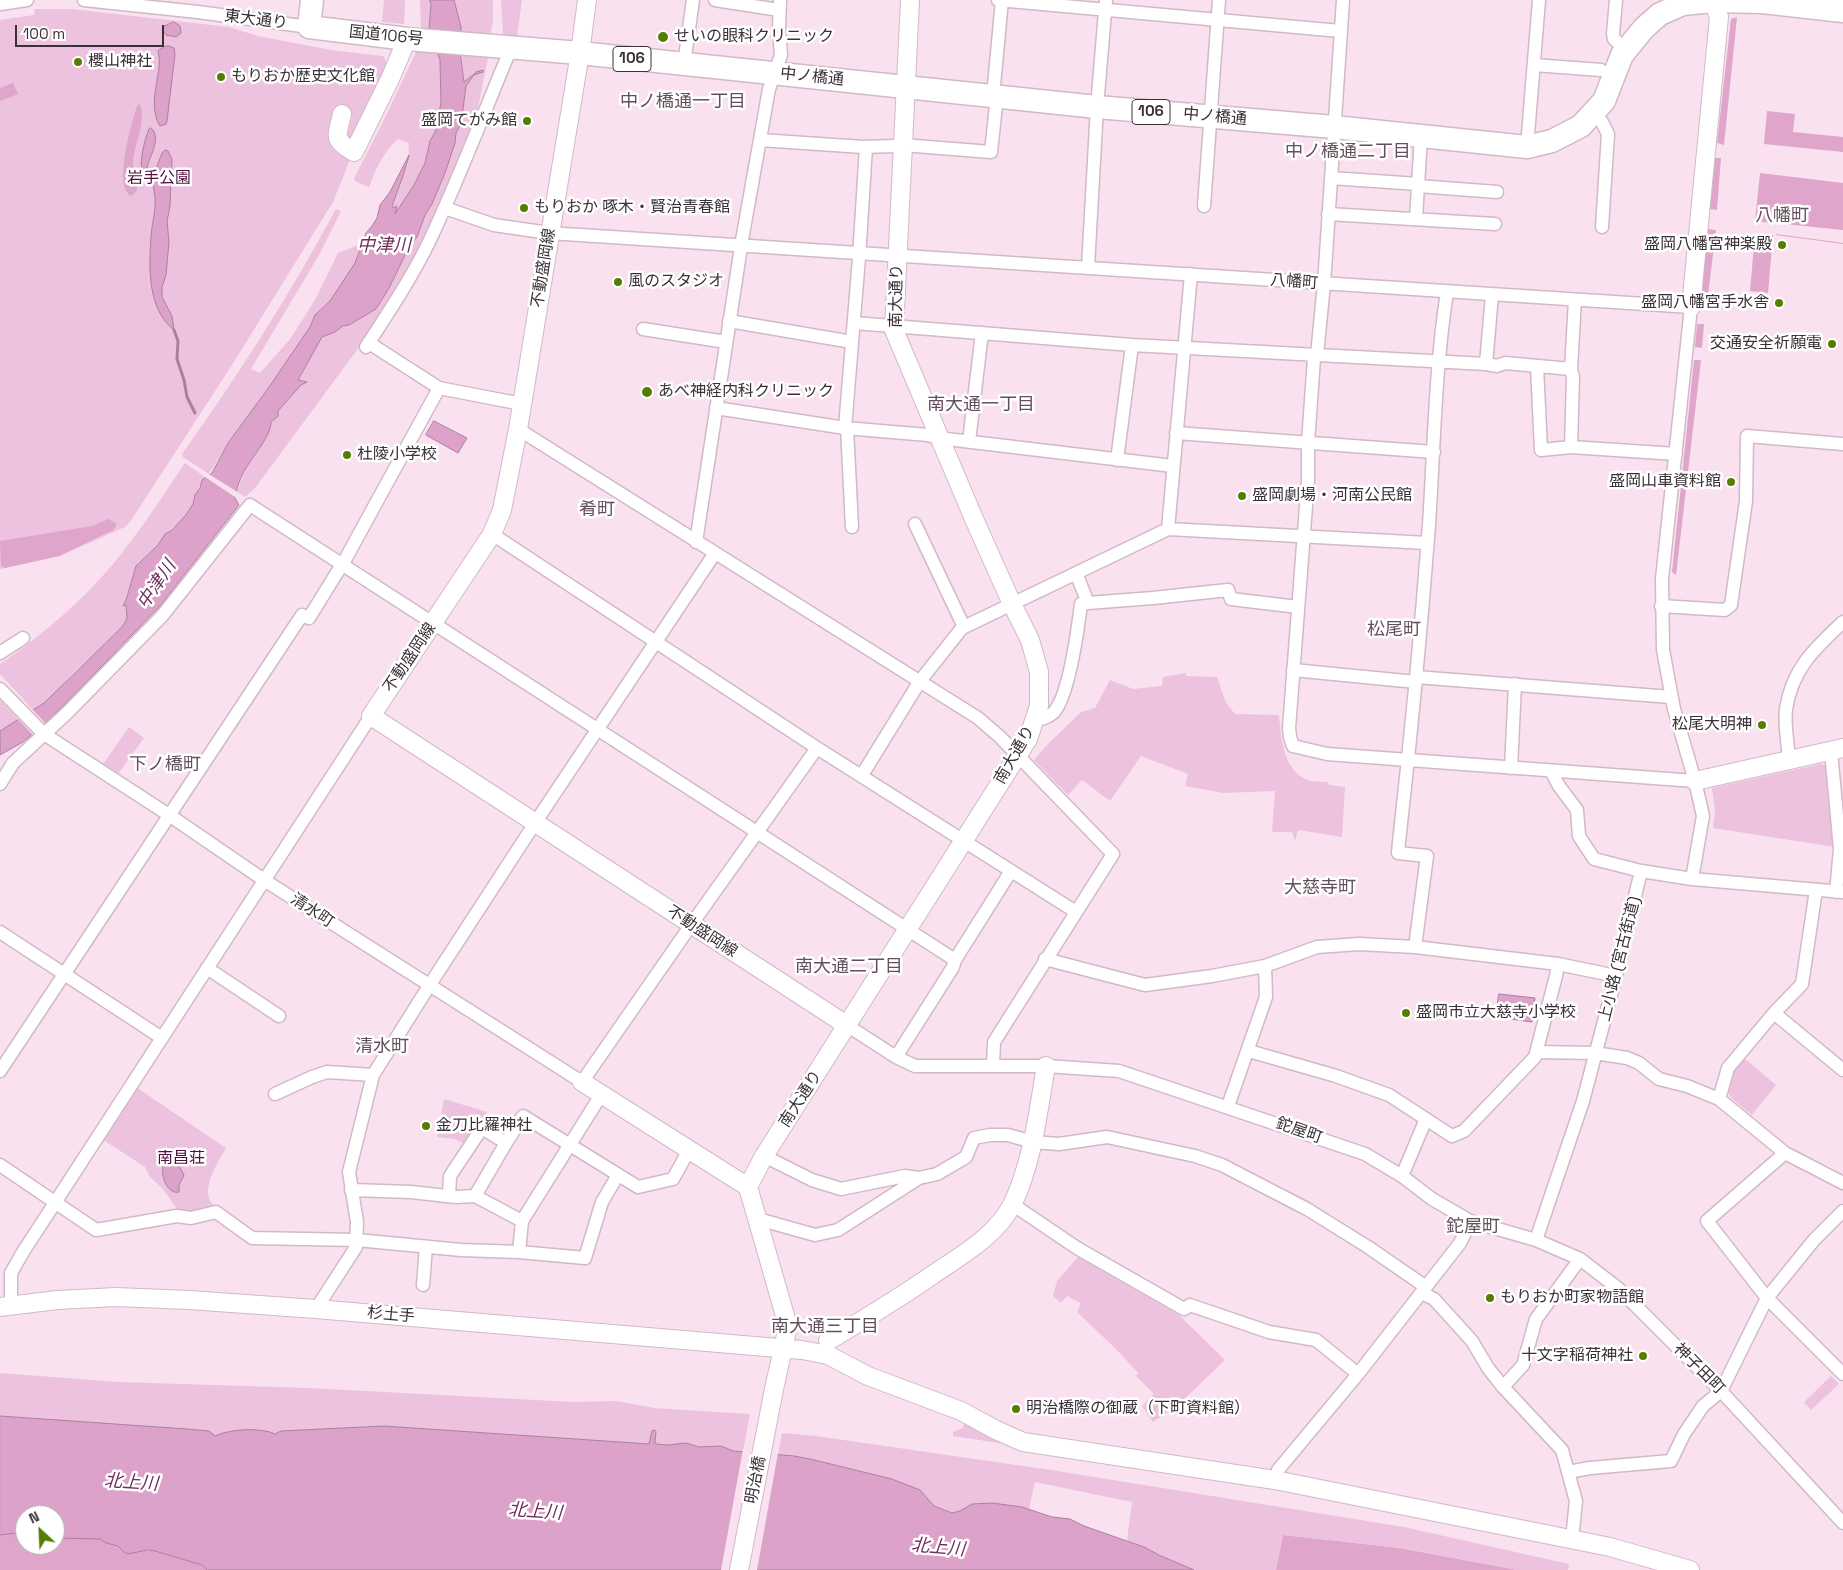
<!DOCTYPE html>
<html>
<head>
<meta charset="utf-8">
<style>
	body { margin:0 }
	#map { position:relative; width:1843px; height:1570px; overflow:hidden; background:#f9e1f0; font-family:"Space Grotesk",sans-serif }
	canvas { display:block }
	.north { position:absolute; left:15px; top:1505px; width:50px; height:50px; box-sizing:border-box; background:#fff; border:1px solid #b0adaf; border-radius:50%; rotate:335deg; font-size:14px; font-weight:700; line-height:20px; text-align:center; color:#3a3137 }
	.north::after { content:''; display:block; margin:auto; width:18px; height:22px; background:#547e00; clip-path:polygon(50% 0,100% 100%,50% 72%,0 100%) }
	.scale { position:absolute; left:15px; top:25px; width:149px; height:22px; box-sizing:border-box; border:2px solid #3a3137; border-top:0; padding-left:6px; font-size:15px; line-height:18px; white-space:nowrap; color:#3a3137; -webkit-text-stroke:4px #fff; paint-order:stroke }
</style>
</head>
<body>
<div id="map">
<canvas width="1843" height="1570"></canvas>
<div class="north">N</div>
<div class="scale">100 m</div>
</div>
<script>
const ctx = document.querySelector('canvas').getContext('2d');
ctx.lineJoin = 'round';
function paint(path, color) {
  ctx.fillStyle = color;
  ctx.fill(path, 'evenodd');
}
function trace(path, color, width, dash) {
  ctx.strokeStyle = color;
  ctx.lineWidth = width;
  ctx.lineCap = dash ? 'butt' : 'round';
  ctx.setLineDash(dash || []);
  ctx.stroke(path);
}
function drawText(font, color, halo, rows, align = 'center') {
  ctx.font = font + ' "Space Grotesk","Noto Sans JP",sans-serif';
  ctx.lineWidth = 5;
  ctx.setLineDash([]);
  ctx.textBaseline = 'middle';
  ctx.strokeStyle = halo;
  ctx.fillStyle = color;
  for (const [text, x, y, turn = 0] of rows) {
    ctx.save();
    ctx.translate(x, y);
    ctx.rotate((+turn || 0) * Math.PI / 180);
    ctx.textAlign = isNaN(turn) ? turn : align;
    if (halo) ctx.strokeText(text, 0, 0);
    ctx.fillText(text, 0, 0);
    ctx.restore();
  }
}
const green = new Path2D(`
	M384,0H405L404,24L382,22Z
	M420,0H430L431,5L429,29L421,28Z
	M454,0H493V21L490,35L461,32Z
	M501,0H522L517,37L503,36Z
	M35,9H72L229,27L258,36L331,50L383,56L388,65L333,202L232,365L130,522L125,527L60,556L0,569V20L34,15Z
	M415,50L438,52L440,60L441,102L436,130L430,141L425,163L414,185L395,215L396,207L393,209L392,206L404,173V168L408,164L409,143L398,139C383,153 376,168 369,187L355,181L354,178L381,126L416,52Z
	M462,55L488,58L478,108L438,210L410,267L360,346L255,488L245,497L237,492L245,469L260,447L271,422L278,414V411L301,385L303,380H298L322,337L335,332L343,326L349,325L376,309L389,288L409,247L417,237L425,215L432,204L445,173L455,143L456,133L461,124L466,86L474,75L483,72H474L464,82Z
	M336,209L341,211L318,257L251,369L260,373L290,339L315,300L338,253L361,244L355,263L350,272L330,301L315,315L310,327L267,390L228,443L209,474L183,457L182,454C238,376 290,294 336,209Z
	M185,463L205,477L193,500V504L182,521L165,534L158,545L138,563L127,593L126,600L127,618L123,626L71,675L50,699L34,711L0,674V664C47,632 94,591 128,545C148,519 166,491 185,463Z
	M1186,673V676L1217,677L1226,703L1235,714L1279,715C1281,738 1283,771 1308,780C1314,782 1322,782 1328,782L1329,785L1345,787L1342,837L1298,830L1295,841L1292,832H1272L1275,791L1223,793L1185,786L1188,774L1141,756L1110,801L1082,780L1068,795L1034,760L1046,746L1081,712L1095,708L1110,680L1133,689L1162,686L1163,677Z
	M0,700L18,719L0,731Z
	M129,727L144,738L118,774L103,764Z
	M1821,764L1829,766L1835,847L1713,828L1715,811L1712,788Z
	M1744,1058L1776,1085L1752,1115C1745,1109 1733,1101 1728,1093C1723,1083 1738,1065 1744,1058Z
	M136,1087L226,1148C219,1159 204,1185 209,1198C210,1201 213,1205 215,1208L192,1212L177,1209L163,1189L150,1177L145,1167L102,1139Z
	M444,1099L487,1112L465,1144L455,1139L437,1137Z
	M1078,1257L1179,1315L1225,1360L1178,1405L1153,1422L1142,1406L1154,1394L1136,1376L1138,1373L1117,1350L1077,1312L1081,1303L1067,1296L1061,1303L1053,1296L1057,1281Z
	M0,1373L119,1382L309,1388L573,1402L616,1401L654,1408L750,1414L743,1451H733L721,1446L699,1447L686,1443L668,1445L656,1444L655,1442L656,1431H652L650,1444L384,1426L281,1431L275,1434L222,1433L215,1436L0,1416Z
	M1831,1376L1839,1384L1811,1410L1804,1402Z
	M966,1418L1012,1445L953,1436V1432L963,1428Z
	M782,1433L816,1436L1051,1470L1404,1527L1569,1564L1568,1570H1517L1402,1548L1283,1535L1276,1570H1194L1127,1540L1132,1502L1035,1482L1029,1509L992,1503L972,1504L960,1511L952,1513L934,1506L920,1490L892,1479L810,1459L778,1455Z`);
const forest = new Path2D(`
	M1737,17L1724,145L1717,143L1731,19Z
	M13,83L18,94L0,101V88Z
	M138,104L140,105C147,124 132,146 133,167C133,175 137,182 137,190L132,196L129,195C127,192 124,189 124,185C120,168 131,121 138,104Z
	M1767,111L1795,114L1793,132L1843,137V152L1764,144Z
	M1715,158H1721L1717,210L1710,209Z
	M1760,173L1843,183V230L1755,221Z
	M1708,229L1716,230L1708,296L1700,295Z
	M1755,234L1773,235L1768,293L1750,291Z
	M1776,234L1843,243V244L1776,235Z
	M1697,324H1704L1702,348L1695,347Z
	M1694,360H1701L1676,575L1672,572Z
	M108,519L116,523V526L113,530L59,556L5,568L1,565L0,541L92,526Z
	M24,1532L25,1545H55V1538H94L100,1539L106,1543L118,1546L124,1552C134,1553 144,1550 155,1551L202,1565L207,1570H0V1535Z
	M1283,1535L1400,1548L1517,1570H1276Z`);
const water = new Path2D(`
	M430,0H454L461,27V58L464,82L476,72L483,70V72L474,75L466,86L461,124L456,133L455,143L445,173L432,204L425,215L417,237L409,247L389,288L376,309L349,325L343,326L335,332L322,337L298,380L307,382L301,385L278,411V416L271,422C271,436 253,456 246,468C240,477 237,488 235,498L239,505L159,607L105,663L48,721L23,742L0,755V731L44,703L123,626L127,618L126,605L123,606L126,600L136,566L158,545L165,534L172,530L186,515L193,504L195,495L200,488L202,480L212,473L228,443L267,390L310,327L315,315L330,301L355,263L366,233L372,226L377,218L380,205L390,192L409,155C408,162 405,167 404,173L392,206L393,208L397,206L395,214L414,185L425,163L430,141L436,130L441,102L440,60L429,30L431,5Z
	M174,22L180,26L181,33L176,37L166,35L162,30L163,27Z
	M166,46H169L174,48L175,54L167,121L166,124L160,126C149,108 157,86 159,67C160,62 159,56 158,51Z
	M151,128C162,137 150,156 147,167L149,172L154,174L162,153L165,150L168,151L172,159L170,206L167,221L169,242L166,275L162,287V297L172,316L174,330C147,309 149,267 151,236C152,223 156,211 155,197C154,193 154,186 152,182C149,178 144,176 142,171C139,162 145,138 149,129Z
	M434,421L467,438L458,453L426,435Z
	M1499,994L1535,998L1532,1022L1496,1017Z
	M169,1162L178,1164L184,1175L179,1185V1192C167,1195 159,1173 164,1164Z
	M0,1416L187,1429L209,1431L215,1436C229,1429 261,1427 275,1434L281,1431L384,1426L649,1444L652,1431L654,1430L656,1431L655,1442L656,1444L668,1445L686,1443L699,1447L721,1446L733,1451L794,1456L810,1459L892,1479L920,1490L934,1506L952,1513L960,1511L972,1504L992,1503L1022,1507L1052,1517L1070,1519L1084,1526L1144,1547L1159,1555L1194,1570H207L202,1565L155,1551L147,1550L128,1554L124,1552L118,1546L106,1543L100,1539L55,1538V1515H25V1532L0,1535Z`);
const pier = new Path2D(`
	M207,473L239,493L238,499L202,475Z
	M32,709L47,725L34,736L16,717Z
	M743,1449L778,1453L757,1570H721Z`);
const stream = new Path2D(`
	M174,330L178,341L177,359L184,380L187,397L195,413`);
const street = new Path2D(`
	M84,0L198,12L309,27
	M715,0L779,10
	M998,0L1340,31
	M1343,0L1324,284L1317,355L1314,358L1308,443V480L1289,728L1290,737L1293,746L1327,754L1695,781
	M1616,0L1613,34L1614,39L1626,50
	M0,4L27,0
	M684,64L693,0
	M1534,65L1601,70
	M993,96L1002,0
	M1593,113L1602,122L1608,134L1602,227
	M760,140L863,147L895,146L903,149
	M903,145L991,152L997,96
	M1527,147L1539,0
	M1331,178L1418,184
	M1418,186L1497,192
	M1204,206L1219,0
	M445,208L494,225L549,233L1691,307L1662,579L1663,650L1674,709L1695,781L1703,816L1692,879
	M1328,214L1495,224
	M1416,219L1421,136
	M1088,267L1097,107L1106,0
	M729,321L852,342
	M854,323L1132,345L1486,364L1492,295
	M643,329L726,342
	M369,343L439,388L522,404
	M366,347C388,313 411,279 429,242C459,179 484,112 511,48
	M1486,364L1497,366L1505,363L1571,369L1575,300
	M1537,366L1541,450L1571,447L1676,454
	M1571,369L1573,377L1571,447
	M716,408L845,428L928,435L938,438L1173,466
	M845,428L859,258L866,147
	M847,428L852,527
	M518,429L978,718L1000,737L1113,854L994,1042L993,1066
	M1176,433L1434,452
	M969,441L982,333
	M1117,460L1132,345
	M915,524L964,627
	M1168,529L1191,274
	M492,534L817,748L1076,912
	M696,542L742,240L769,89L781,55L779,28L780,0
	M1088,603L1153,598L1228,590L1231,599L1298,607
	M1661,606L1725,610L1731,605L1746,501L1747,436L1843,444
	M0,653L23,638
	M1293,670L1416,682
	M1416,677L1671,697
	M0,689L44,734L169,815L264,880L582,1082L691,925L817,748
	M1035,720C1042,719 1047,718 1053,713C1069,697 1078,628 1081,604L1088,603L1076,573
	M1831,751L1840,849L1836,892
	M1789,760C1788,743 1784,725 1786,709C1792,669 1815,648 1843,622
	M1511,768L1515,684
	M1551,771L1559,786L1577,810L1579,836L1594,859L1641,871L1692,879L1843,892
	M862,775L920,681L962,628L1168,529L1427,543
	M0,784L13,763L68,712L162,616L250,505L955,960
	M1816,890L1802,984L1774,1013L1728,1068L1719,1099L1785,1153L1843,1183
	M0,932L162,1038
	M1415,947L1427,856L1398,853L1399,842C1411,736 1421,631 1429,525C1434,448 1435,369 1447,292
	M1045,959L1145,985L1212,976L1265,966L1317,947L1359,944L1415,947L1558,964L1616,976
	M207,968L279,1016
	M1774,1013L1843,1070
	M848,1026L896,1057L915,1066H1046L1119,1071L1365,1154L1402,1176L1432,1199L1470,1221L1536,1240L1580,1259L1619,1289L1721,1391L1843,1523
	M1249,1051L1336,1076L1389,1095L1452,1136L1464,1131L1535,1057L1556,976L1558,964
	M1537,1052L1595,1053L1627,1058L1639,1063L1659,1079L1687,1086L1719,1099
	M896,1057L953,967L955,960L1011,871
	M0,1071L302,615L309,618L346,558L439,388
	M275,1094L312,1077L327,1072L373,1075
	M1228,1106L1266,997L1265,966
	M1785,1153L1707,1221L1767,1298L1843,1374
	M764,1156L812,1180L841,1189L905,1176L919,1178L937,1174L966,1157L974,1138L990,1135H1008L1033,1142L1059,1144L1107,1137L1195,1156L1222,1165L1307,1209L1368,1247L1426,1287
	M0,1165L96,1230L177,1216L191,1218L216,1212L252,1238L357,1240L461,1250L519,1252L522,1221
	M1402,1176L1426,1119
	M351,1190L411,1192L456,1197L475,1196L522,1221L601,1095
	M449,1196L450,1176L482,1128L506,1143L523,1116L638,1187L673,1179L689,1150
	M475,1196L506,1143
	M1012,1204L1077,1248L1184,1309L1190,1305L1269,1332L1316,1340L1358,1374
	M758,1219L815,1235L838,1230L919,1178
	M1536,1240L1583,1101L1616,976L1641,871
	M519,1252L585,1258L602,1202L618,1175
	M423,1285L426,1247
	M1422,1293L1434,1299L1472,1341L1488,1368L1503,1387L1562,1450L1576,1501L1572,1539
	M11,1305V1273L23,1252L371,716
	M316,1309L356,1247L357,1222L349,1172L373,1075L429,986L535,823L715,553
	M1503,1387L1523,1365L1536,1319L1580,1259
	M1568,1472L1590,1468L1671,1461L1684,1434L1703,1406L1721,1391L1767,1298L1814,1240L1843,1211
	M1275,1480L1278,1470L1358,1374L1460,1243L1471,1221`);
const secondary = new Path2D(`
	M587,0L580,53L518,429L502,510L492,534L371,716L848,1026
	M342,114C337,137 332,139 354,152L390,79L407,39
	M1691,307L1719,17L1713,1
	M1695,781L1843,748
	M582,1082L748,1187
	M0,1307L57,1300L116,1297L189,1300L316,1309L802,1350L828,1355L868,1376L961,1411L996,1430L1023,1442L1275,1480L1610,1547L1690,1570
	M828,1341C863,1320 898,1299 931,1276C960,1256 997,1236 1013,1203C1033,1160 1038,1112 1046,1066
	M739,1570L774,1389L788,1326L748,1187L764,1156L1028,739L1039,706V672L1030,640L1012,604L974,519L894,330L910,0`);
const highway = new Path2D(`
	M312,0L309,27L407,39L580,53L1097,107L1334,127L1527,147L1552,141L1581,126L1604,101L1622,55L1644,28L1660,14L1683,4L1713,1L1762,2L1843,11`);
const markers = [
	[663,37,6,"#547e00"],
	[78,62,5,"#547e00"],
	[221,77,5,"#547e00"],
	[527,121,5,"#547e00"],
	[524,208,5,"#547e00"],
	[1782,245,5,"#547e00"],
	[618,282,5,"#547e00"],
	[1779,303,5,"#547e00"],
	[1832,344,5,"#547e00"],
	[647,392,6,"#547e00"],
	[347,455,5,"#547e00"],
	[1731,482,5,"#547e00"],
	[1242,496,5,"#547e00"],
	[1762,725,5,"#547e00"],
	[1406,1013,5,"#547e00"],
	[426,1126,5,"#547e00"],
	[1490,1298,5,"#547e00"],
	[1643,1356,5,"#547e00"],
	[1016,1409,5,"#547e00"]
];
const shields = [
	[632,59,38],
	[1151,112,38]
];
const shieldNames = [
	["106",632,59],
	["106",1151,112]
];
const streetNames = [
	["東大通り",256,20,7],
	["国道106号",386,36,6],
	["中ノ橋通",812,77,6],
	["中ノ橋通",1215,117,5],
	["不動盛岡線",544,268,-81],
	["八幡町",1294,282,4],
	["南大通り",897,296,-89],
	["不動盛岡線",410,658,-56],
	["南大通り",1015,755,-60],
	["清水町",312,911,33],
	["不動盛岡線",702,932,33],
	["上小路 (宮古街道)",1620,959,-76],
	["南大通り",801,1099,-57],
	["鉈屋町",1299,1131,19],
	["杉土手",391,1315,5],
	["神子田町",1699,1369,45],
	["明治橋",756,1480,-79]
];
const poiNames = [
	["せいの眼科クリニック",674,37],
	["櫻山神社",88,62],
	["もりおか歴史文化館",231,77],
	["盛岡てがみ館",517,121,"right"],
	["もりおか 啄木・賢治青春館",534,208],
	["盛岡八幡宮神楽殿",1772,245,"right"],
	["風のスタジオ",628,282],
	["盛岡八幡宮手水舎",1769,303,"right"],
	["交通安全祈願電",1822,344,"right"],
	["あべ神経内科クリニック",658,392],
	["杜陵小学校",357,455],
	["盛岡山車資料館",1721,482,"right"],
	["盛岡劇場・河南公民館",1252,496],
	["松尾大明神",1752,725,"right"],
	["盛岡市立大慈寺小学校",1416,1013],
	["金刀比羅神社",436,1126],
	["もりおか町家物語館",1500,1298],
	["十文字稲荷神社",1633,1356,"right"],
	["明治橋際の御蔵（下町資料館）",1026,1409]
];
const parkNames = [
	["岩手公園",159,179],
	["南昌荘",181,1159]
];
const neighbourhoodNames = [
	["中ノ橋通一丁目",683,102],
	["中ノ橋通二丁目",1348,152],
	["八幡町",1782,216],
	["南大通一丁目",981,405],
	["肴町",597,510],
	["松尾町",1394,630],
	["下ノ橋町",165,765],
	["大慈寺町",1320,888],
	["南大通二丁目",849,967],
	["清水町",382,1047],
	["鉈屋町",1473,1227],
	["南大通三丁目",825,1327]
];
const waterNames = [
	["中津川",384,246],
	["中津川",157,585,-56],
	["北上川",131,1483,4],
	["北上川",535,1512,4],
	["北上川",938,1548,5]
];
paint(green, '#edc2de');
paint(forest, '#dfa5cb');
paint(water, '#dca2c9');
trace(water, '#ab809d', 1);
paint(pier, '#f9e1f0');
trace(stream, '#ab809d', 3);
trace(street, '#d1b9c8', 15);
trace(secondary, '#d1b9c8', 20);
trace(highway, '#d1b9c8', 25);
trace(street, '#fff', 12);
trace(secondary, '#fff', 18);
trace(highway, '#fff', 22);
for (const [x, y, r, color] of markers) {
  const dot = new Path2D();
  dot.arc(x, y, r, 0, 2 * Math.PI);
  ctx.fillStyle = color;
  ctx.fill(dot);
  trace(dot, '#fff', 2);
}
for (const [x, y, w] of shields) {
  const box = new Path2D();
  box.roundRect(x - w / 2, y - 12.5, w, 25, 4);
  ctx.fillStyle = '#fff';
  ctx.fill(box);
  trace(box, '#3a3137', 1);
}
drawText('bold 15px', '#3a3137', null, shieldNames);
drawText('16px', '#3a3137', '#fff', streetNames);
drawText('16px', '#3a3137', '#fff', poiNames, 'left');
drawText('16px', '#520f42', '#fff', parkNames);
drawText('18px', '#64505d', '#fff', neighbourhoodNames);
drawText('italic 18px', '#6f2c5d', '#fff', waterNames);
</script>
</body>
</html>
